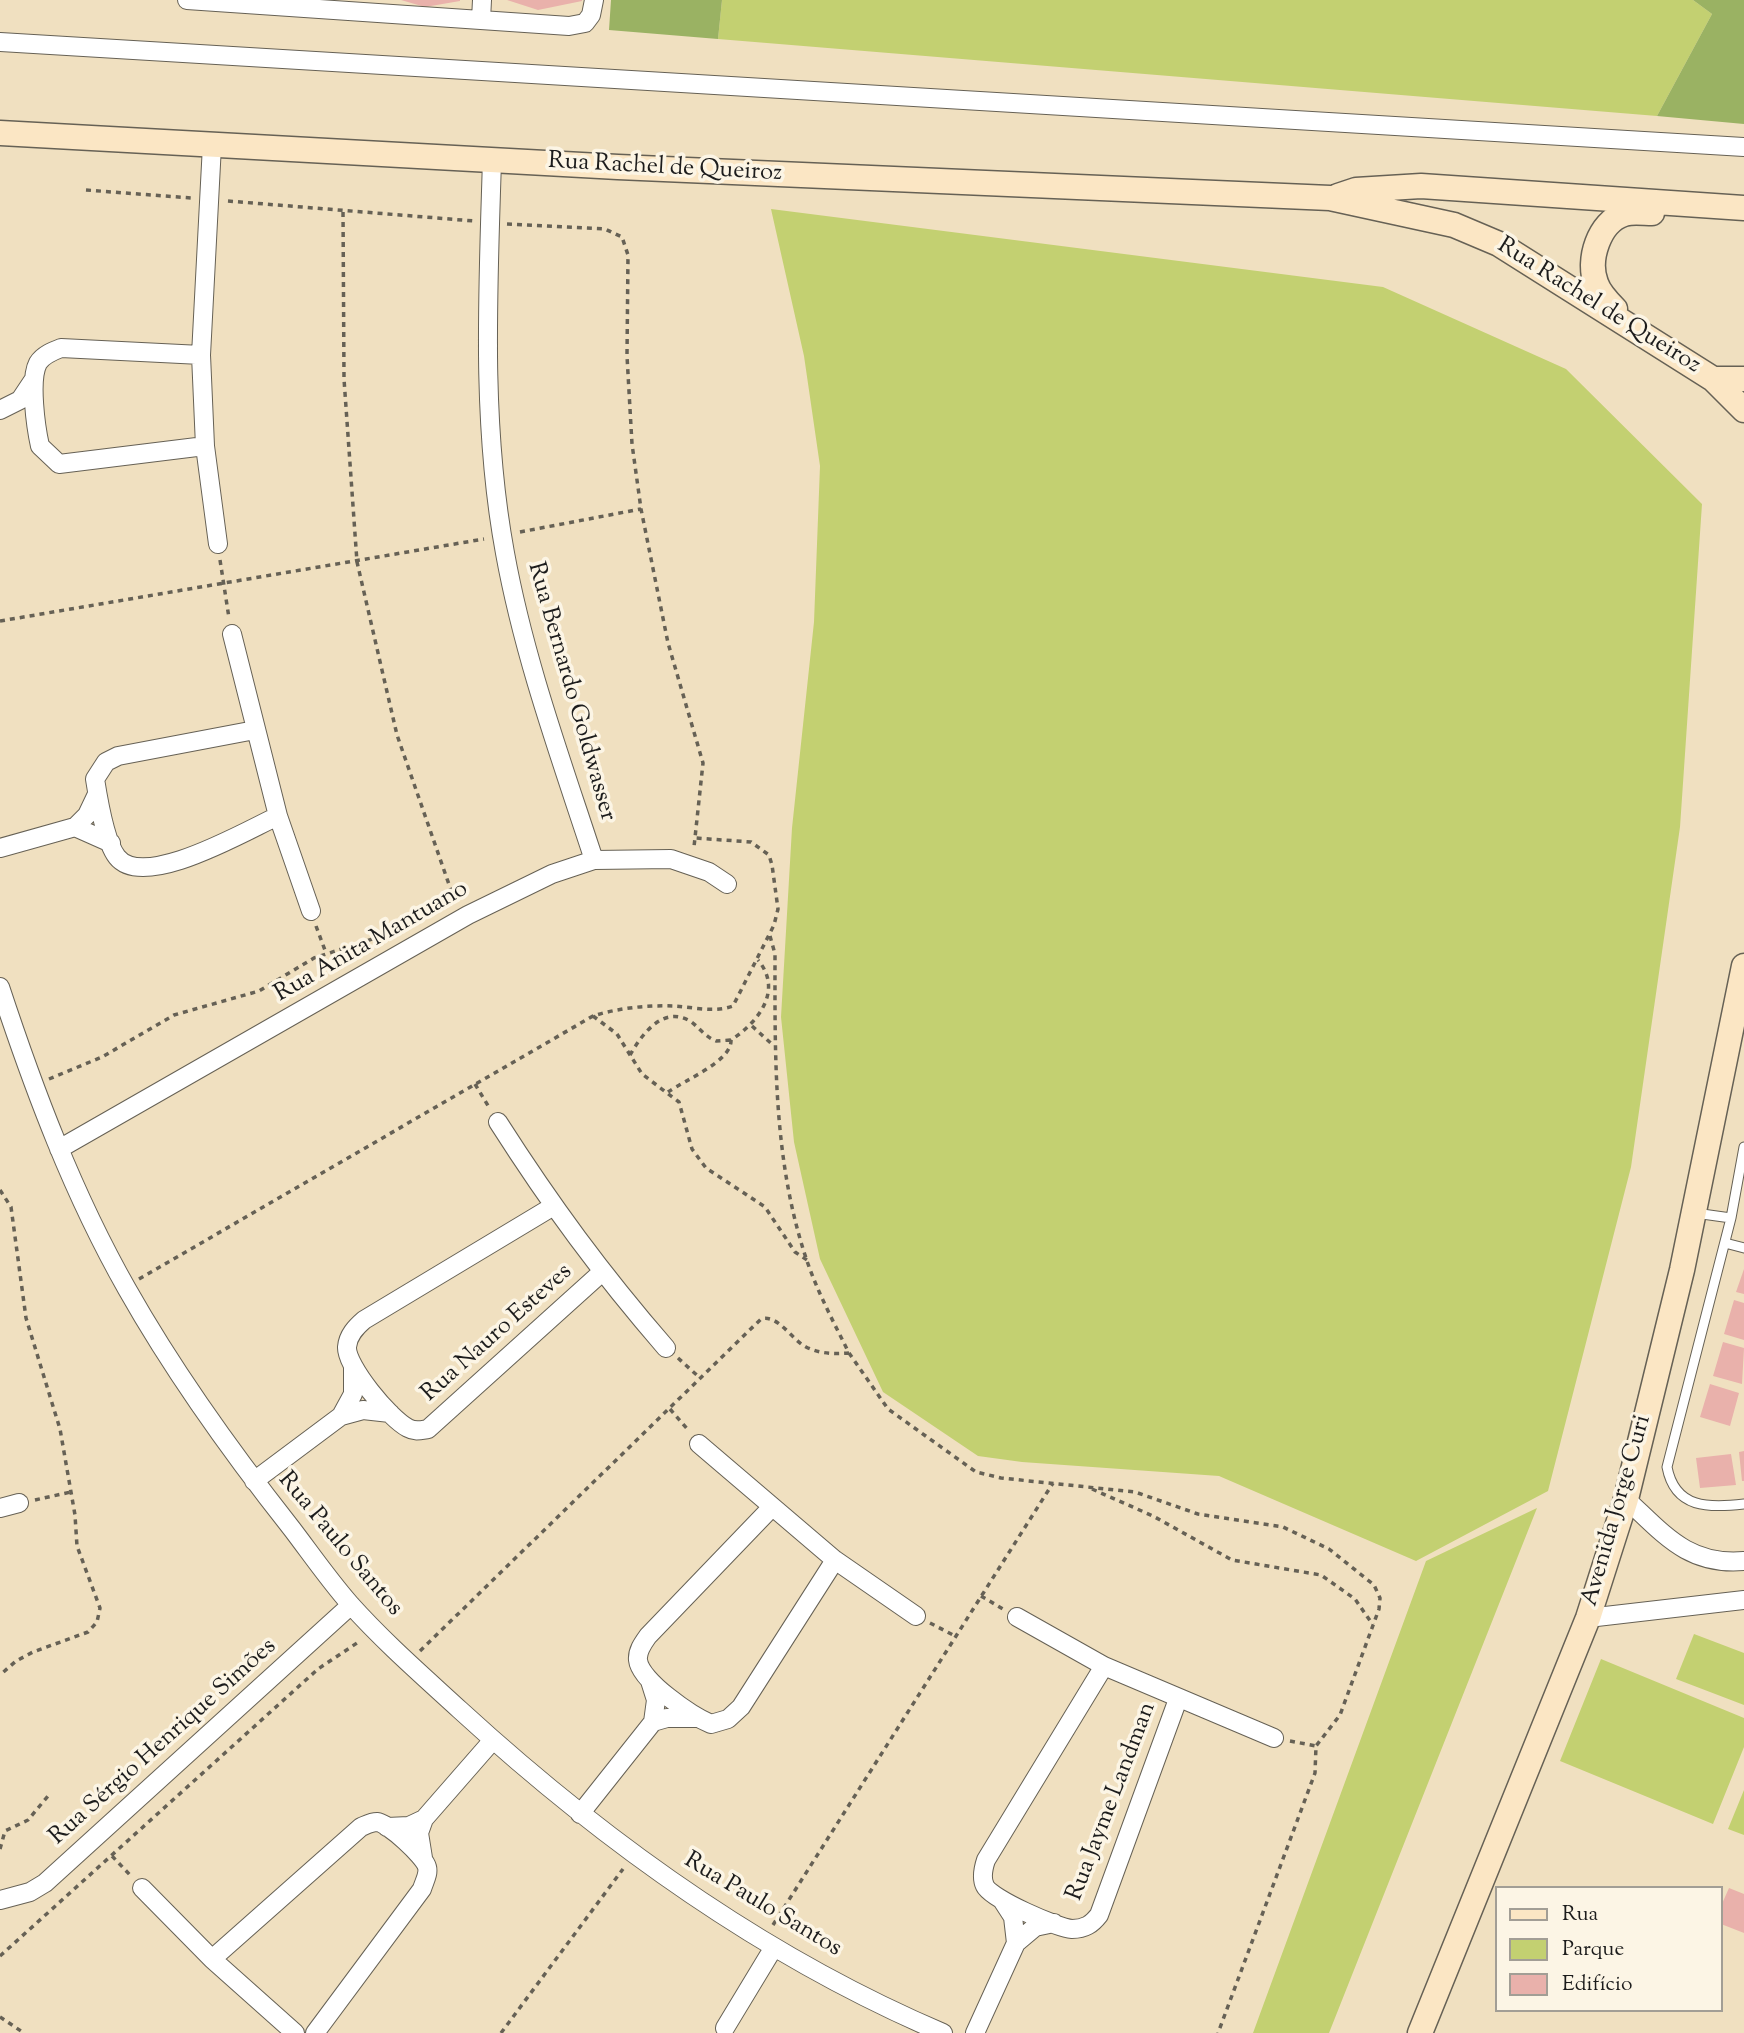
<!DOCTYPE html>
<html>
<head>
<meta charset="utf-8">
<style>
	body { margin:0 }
	#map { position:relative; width:1744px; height:2033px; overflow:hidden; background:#f0e0c0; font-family:"Sorts Mill Goudy",serif }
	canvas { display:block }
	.legend { position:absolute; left:1495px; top:1886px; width:228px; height:126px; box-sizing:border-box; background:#fcf5e5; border:2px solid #a29e95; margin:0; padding:9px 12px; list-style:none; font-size:21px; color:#1c1c1c }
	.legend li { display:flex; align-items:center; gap:14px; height:35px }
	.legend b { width:35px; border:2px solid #a29e95 }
</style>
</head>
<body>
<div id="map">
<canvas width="1744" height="2033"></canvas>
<ul class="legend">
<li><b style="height:9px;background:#fbe6c4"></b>Rua</li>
<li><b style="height:19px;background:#c3d071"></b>Parque</li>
<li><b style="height:19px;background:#e9b1ab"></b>Edifício</li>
</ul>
</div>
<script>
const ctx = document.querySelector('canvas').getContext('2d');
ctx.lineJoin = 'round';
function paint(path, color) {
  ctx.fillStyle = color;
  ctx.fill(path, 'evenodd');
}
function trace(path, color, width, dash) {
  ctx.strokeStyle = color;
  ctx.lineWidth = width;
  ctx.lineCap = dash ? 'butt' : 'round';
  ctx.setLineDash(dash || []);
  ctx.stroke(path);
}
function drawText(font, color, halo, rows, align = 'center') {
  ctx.font = font + ' "Sorts Mill Goudy",serif';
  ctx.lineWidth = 7;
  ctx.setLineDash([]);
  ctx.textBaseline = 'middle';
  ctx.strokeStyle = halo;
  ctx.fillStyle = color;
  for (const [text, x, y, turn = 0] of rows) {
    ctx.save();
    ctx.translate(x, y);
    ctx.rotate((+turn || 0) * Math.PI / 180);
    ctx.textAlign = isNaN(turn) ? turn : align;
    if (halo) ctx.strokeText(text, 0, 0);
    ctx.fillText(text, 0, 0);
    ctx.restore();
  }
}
const green = new Path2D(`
	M722,0H1693L1712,14L1657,116L718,39Z
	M771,209L1383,287L1566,369L1702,504L1680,827L1631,1167L1548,1491L1416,1561L1219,1476L1022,1462L978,1456L883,1392L820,1259L794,1142L781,1017L792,828L814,622L820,466L804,356Z
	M1537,1508L1329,2033H1253L1426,1561Z
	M1694,1634L1744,1653V1705L1676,1679Z
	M1601,1659L1744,1718V1747L1713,1824L1560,1761Z
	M1744,1790V1835L1728,1829Z`);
const forest = new Path2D(`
	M611,0H722L718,39L609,30Z
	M1693,0H1744V124L1657,116L1712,14Z`);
const building = new Path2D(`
	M401,0H460V1L425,7Z
	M507,0H582V1L538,10Z
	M1744,1269V1294L1736,1292Z
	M1734,1300L1744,1303V1340L1724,1334Z
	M1723,1342L1744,1348L1742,1384L1713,1376Z
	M1710,1384L1739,1393L1730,1426L1700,1417Z
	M1744,1451V1481H1742L1739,1452Z
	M1731,1454L1736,1485L1700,1488L1696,1458Z
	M1729,1888L1744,1894V1933L1721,1924V1906Z`);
const path = new Path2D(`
	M86,190L192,198
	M228,201L474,221
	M507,224L605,229L622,237L628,255L627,356L632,444L641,509L668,643L703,763L694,847
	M520,532L641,509
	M220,560L229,618
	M0,621L484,539
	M316,926L326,953
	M593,1016L617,1034L642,1074L679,1102L692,1149L706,1168L765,1207L795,1252L807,1260
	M752,1026L774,1046
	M630,1055C641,1036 662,1005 690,1021C699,1027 704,1036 716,1041L731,1040
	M49,1079L102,1057L174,1015L259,991L314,958L394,932L453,896L397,735L357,562L344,379L343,209
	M475,1084L490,1109
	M668,1092C685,1080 732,1061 731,1040C757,1023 784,991 758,960
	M0,1190L11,1207L26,1318L60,1429L75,1515L77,1546L100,1608L97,1622L88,1632L33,1652L16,1661L0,1675
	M139,1279L593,1016C618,1008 647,1005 674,1006C693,1007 714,1013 733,1006L774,925L778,909L772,865L769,855L751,842L695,838
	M849,1353L888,1409L976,1472L1001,1478L1135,1492L1198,1514L1283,1527L1329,1549L1374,1585L1380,1598L1379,1609L1340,1715L1316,1746L1315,1773L1218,2033
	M678,1358L700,1378
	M670,1409L689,1431
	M1092,1489L1153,1516L1232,1560L1321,1575L1355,1599L1373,1625
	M35,1500L71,1492
	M981,1596L1003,1609
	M930,1623L957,1637
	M420,1651L761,1319C778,1314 791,1339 806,1347C820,1354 834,1354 849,1353C834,1323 818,1293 807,1261C773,1161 775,1057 775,954L770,936
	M1290,1741L1316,1746
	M0,1849L5,1831L28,1820L48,1796
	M112,1856L131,1876
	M773,1925L1053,1483
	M0,1956L318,1669L360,1641
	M0,2017L24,2033
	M501,2033L623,1869`);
const lane = new Path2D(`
	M1744,1147L1731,1218L1667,1467C1675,1509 1709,1508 1744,1504
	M1695,1213L1731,1218
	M1725,1243L1744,1248`);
const street = new Path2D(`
	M187,0L569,26L585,23L591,15L594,0
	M481,20L482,0
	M0,42L1744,147
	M212,145L201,355L205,446L218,544
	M492,160C488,292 481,423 505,553C524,658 561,759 594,860
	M201,355L61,348C53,351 43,355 38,363C29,380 36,428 40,446L59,464L205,446
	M0,410L20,400L34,379
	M232,634L278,816L311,911
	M255,730L118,756L106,762L95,779C98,798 105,842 117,857C144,891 247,830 278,816
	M97,794L87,815L75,827L111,843
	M0,848L75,827
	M0,987C34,1090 73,1194 127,1289C175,1374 232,1453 292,1529C311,1554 329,1580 350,1604C384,1642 423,1676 460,1710C603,1841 764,1957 943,2033
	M498,1122C551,1205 601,1273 666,1348
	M59,1149L468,915L552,874L594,860L671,859L709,872L727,884
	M552,1207L364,1320C356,1327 348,1335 347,1347C346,1366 390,1419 408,1428C415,1432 421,1430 428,1429L601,1273
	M353,1367V1394L341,1416L363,1410L390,1413
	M699,1444L835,1560L916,1616
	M254,1481L341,1416
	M1626,1499C1664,1534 1688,1566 1744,1561
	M772,1507L648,1636C643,1643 637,1651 638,1660C640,1681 692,1716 711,1724L728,1719L741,1707L835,1560
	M0,1508L19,1503
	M1017,1617L1104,1666L1274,1738
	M1588,1618L1744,1600
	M1104,1666L986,1860C983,1869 981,1878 985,1886C991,1899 1058,1928 1072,1929C1085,1929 1092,1924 1099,1915L1178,1699
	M650,1681L656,1700L653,1722L667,1718H698
	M580,1814L653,1722
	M424,1819L493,1740
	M387,1827L409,1826L424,1819L419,1833L423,1858
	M142,1888L212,1959L295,2033
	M0,1900L30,1892L45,1883L351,1605
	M1002,1900L1013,1917L1016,1943L1035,1927L1054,1923
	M212,1959L361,1827C366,1825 371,1822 377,1822C388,1823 424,1856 427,1867C429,1874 424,1882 422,1889L315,2033
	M725,2028L774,1947
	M975,2033L1016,1943`);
const secondary = new Path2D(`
	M0,133L618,167L1330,198L1454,225L1499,244L1713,379H1744
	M1338,196L1356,190L1421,186L1744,208
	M1615,309C1607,301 1599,293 1596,283C1587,260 1599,222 1624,214C1632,211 1644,213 1652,213
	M1713,379L1744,410
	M1420,2033L1588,1618L1626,1499L1682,1270L1744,966`);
const streetNames = [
	["Rua Rachel de Queiroz",665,169,3],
	["Rua Rachel de Queiroz",1598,307,32],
	["Rua Bernardo Goldwasser",570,692,74],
	["Rua Anita Mantuano",372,943,-30],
	["Rua Nauro Esteves",498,1334,-42],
	["Avenida Jorge Curi",1618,1511,-74],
	["Rua Paulo Santos",339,1545,50],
	["Rua Sérgio Henrique Simões",164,1743,-42],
	["Rua Jayme Landman",1113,1802,-69],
	["Rua Paulo Santos",762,1906,31]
];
paint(green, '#c3d071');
paint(forest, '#9ab263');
paint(building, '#e9b1ab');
trace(lane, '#666155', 11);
trace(street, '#666155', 20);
trace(secondary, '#666155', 27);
trace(path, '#666155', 3.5, [5, 5]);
trace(lane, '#fff', 9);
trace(street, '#fff', 18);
trace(secondary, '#fbe6c4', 24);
drawText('24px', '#1c1c1c', '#fcf5e5', streetNames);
</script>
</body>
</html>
